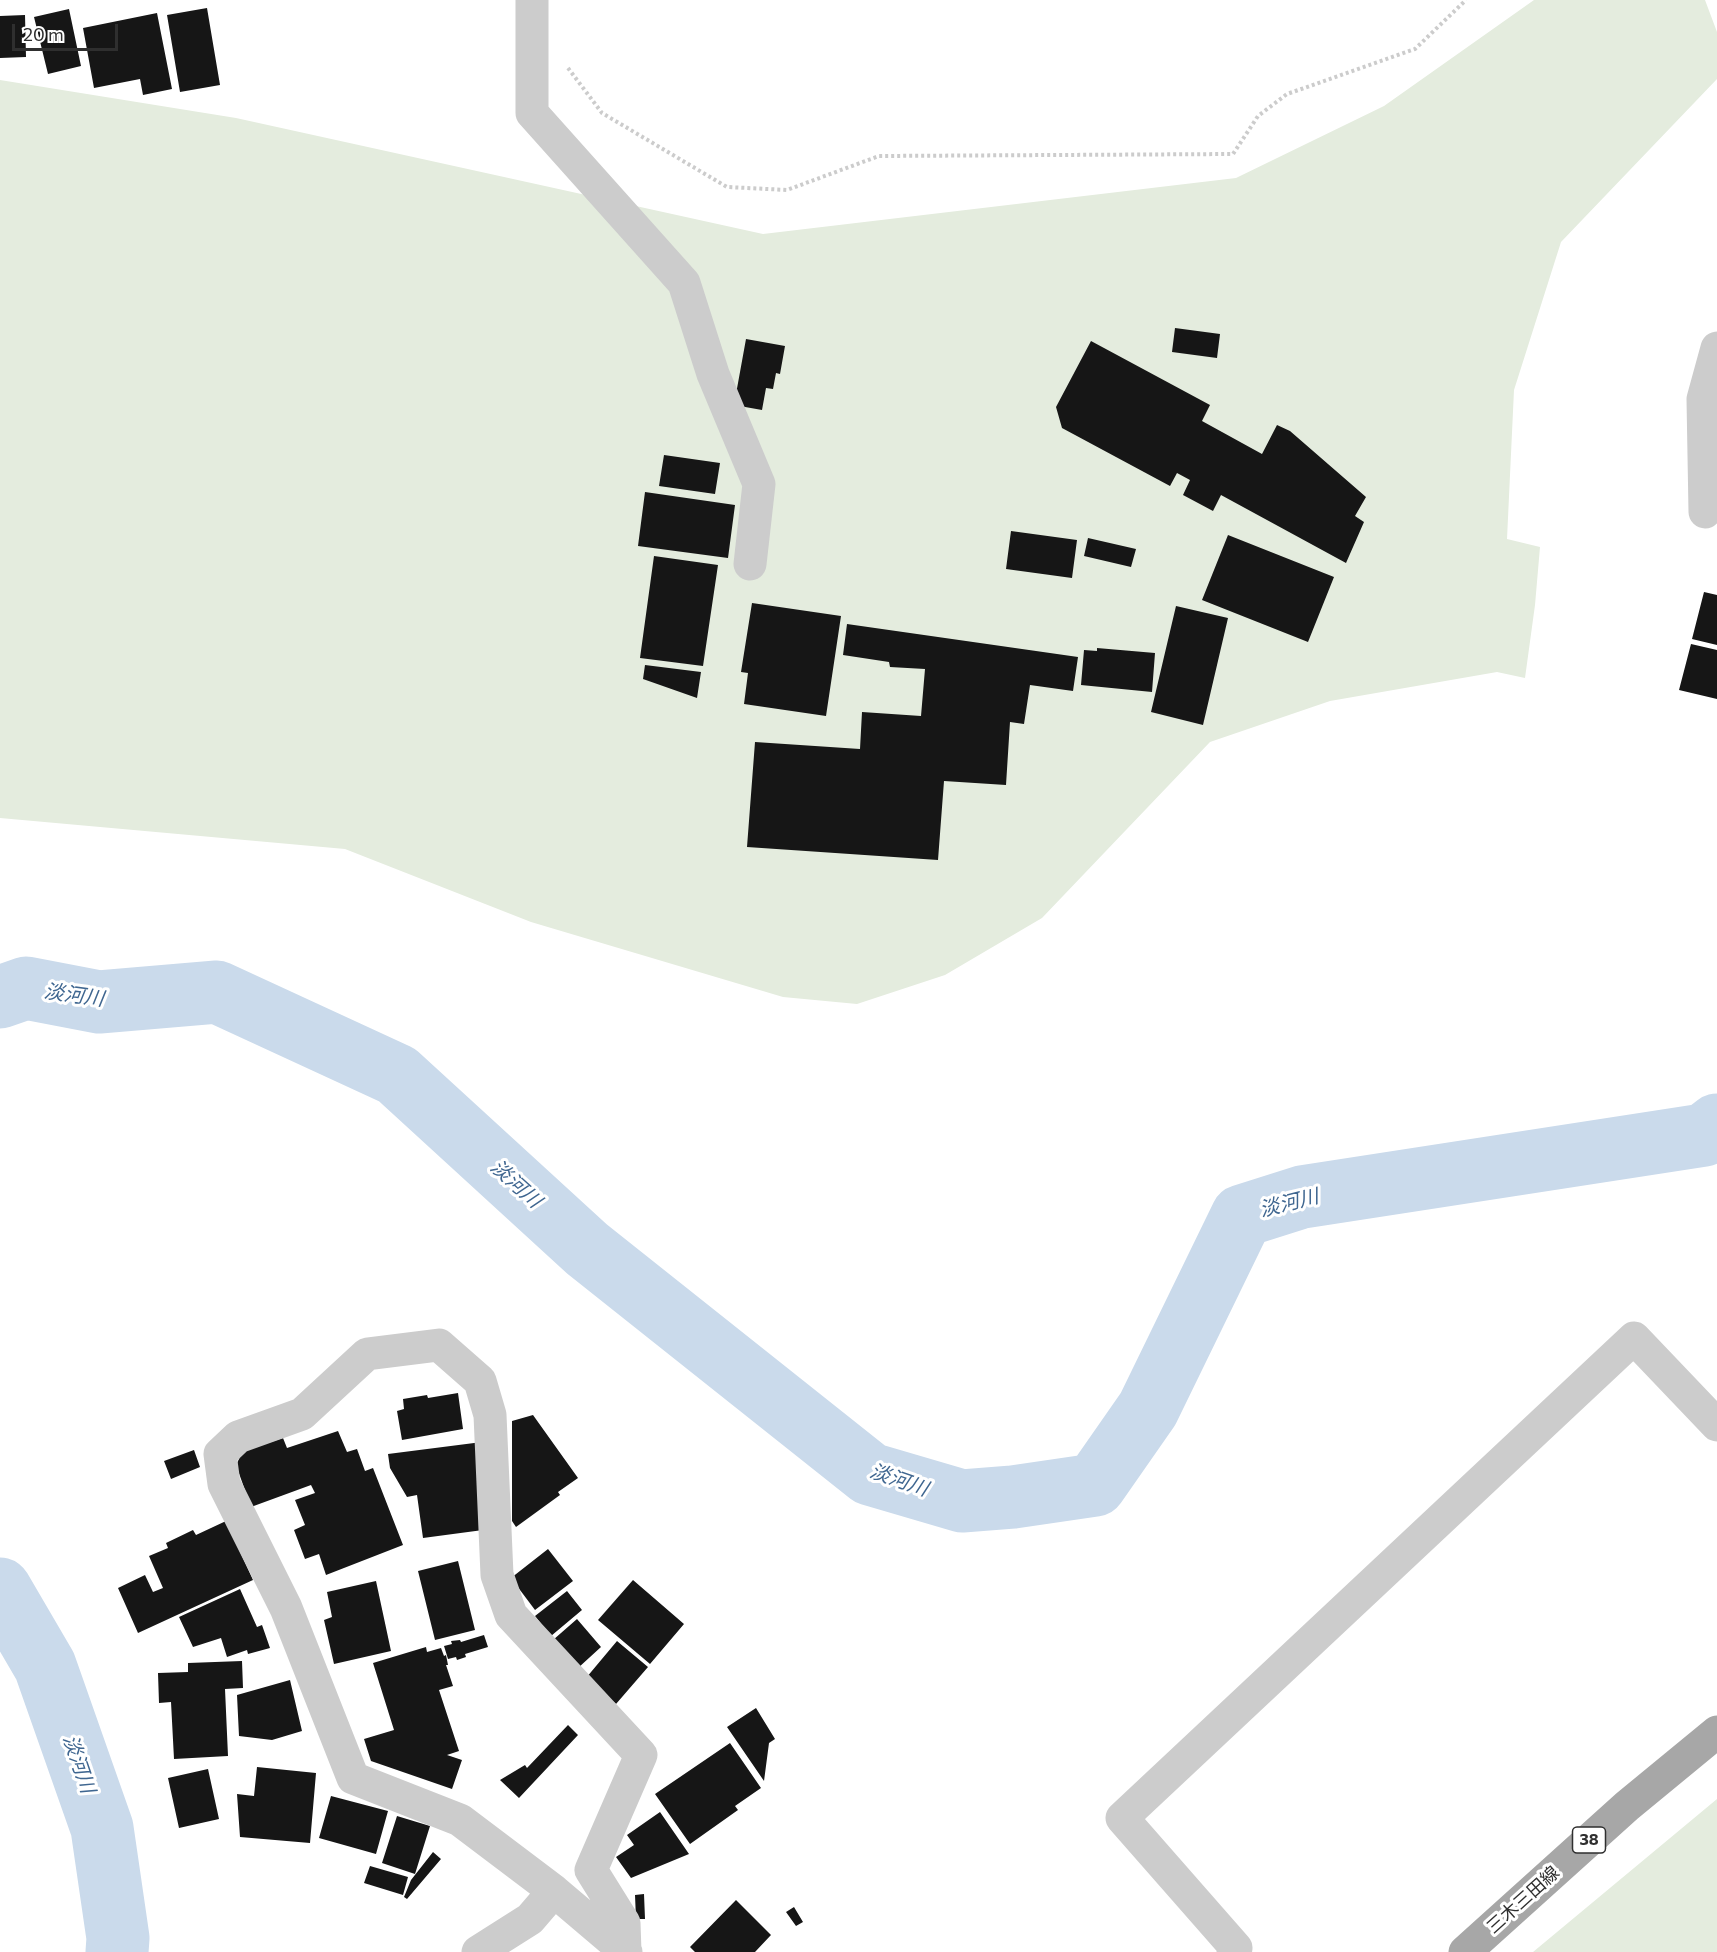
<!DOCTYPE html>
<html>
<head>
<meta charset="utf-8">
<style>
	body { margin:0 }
	#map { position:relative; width:1717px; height:1952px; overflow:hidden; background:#fff; font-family:Commissioner,sans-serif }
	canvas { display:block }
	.scale { position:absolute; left:12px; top:24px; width:106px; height:27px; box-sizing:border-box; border:3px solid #2f2f2f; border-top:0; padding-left:8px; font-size:18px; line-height:21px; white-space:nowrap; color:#2f2f2f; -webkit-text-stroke:4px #fff; paint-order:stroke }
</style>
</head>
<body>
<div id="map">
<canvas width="1717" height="1952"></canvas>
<div class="scale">20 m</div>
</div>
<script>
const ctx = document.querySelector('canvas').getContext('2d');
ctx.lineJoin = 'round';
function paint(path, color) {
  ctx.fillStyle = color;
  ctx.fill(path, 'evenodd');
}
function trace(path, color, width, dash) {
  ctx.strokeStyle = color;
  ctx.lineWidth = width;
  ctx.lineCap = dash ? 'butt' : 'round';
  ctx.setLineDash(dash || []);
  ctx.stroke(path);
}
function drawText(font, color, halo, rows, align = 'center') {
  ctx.font = font + ' Commissioner,"Noto Sans JP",sans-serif';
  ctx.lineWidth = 6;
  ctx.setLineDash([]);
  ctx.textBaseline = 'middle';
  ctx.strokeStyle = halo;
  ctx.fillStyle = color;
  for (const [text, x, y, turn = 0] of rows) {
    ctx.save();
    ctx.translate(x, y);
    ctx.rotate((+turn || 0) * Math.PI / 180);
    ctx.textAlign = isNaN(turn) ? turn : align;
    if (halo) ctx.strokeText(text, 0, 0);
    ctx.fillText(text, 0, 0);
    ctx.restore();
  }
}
const green = new Path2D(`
	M1534,0H1705L1717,32V79L1561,242L1514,390L1507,539L1540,547L1535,605L1525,678L1497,672L1330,701L1210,742L1042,918L945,975L857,1004L783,997L531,922L345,849L0,818V80L236,118L763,234L1236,178L1384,106Z
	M1717,1799V1952H1533Z`);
const river = new Path2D(`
	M0,997L26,988L99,1002L217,992L397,1075L587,1249L870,1474L962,1501L1013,1497L1095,1485L1148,1409L1242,1216L1302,1197L1704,1135L1717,1125
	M0,1589L45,1666L102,1828L118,1938L117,1952`);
const building = new Path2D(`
	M207,8L220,85L180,92L167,15Z
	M69,9L81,66L48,74L34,17Z
	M157,13L172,89L143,95L140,79L94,88L83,28Z
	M25,15L26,57L0,58V16Z
	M1175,328L1220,334L1217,358L1172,352Z
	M746,339L785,346L780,374L776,373L773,389L766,388L762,410L734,405Z
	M1091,341L1210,405L1202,421L1262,454L1277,425L1290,431L1366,497L1355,516L1364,522L1346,563L1221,495L1213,511L1183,495L1190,480L1177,473L1170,486L1062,428L1056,407Z
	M664,455L720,463L715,494L659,486Z
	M645,492L735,505L728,558L638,546Z
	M1011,531L1077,540L1072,578L1006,569Z
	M1228,535L1334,577L1308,642L1202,600Z
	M1088,538L1136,549L1131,567L1084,556Z
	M654,556L718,565L703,666L640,658Z
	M1704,592L1717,595V645L1692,639Z
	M752,603L841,616L826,716L744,704L748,673L741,672Z
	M1176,606L1228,618L1203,725L1151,712Z
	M847,624L1078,657L1073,691L1030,685L1024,724L1010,722L1006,785L944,781L938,860L747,847L755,742L860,749L862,712L921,716L925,669L890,667L889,662L843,655Z
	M1691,644L1717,650V699L1679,690Z
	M1097,648L1155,653L1152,692L1081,685L1084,650L1097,651Z
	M645,665L701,672L697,698L643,679Z
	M458,1393L463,1429L402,1440L397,1411L404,1409L403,1399L427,1395L428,1398Z
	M533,1415L578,1478L558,1492L560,1495L516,1527L512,1521V1421Z
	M338,1431L347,1452L357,1449L365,1471L373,1468L403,1545L326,1575L319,1554L305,1559L294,1530L305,1525L295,1500L315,1493L311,1485L251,1507L236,1465L243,1451L283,1438L287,1448Z
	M482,1442L483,1530L423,1538L417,1495L407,1497L390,1468L388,1454Z
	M194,1450L200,1467L171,1479L164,1461Z
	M226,1521L253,1580L138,1633L118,1588L145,1575L153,1592L163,1588L149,1556L168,1548L166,1543L193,1530L196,1535Z
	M548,1549L573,1581L535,1610L511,1578Z
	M458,1561L475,1630L435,1640L418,1571Z
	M633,1580L684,1624L650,1664L598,1620Z
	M376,1581L391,1651L334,1664L324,1620L332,1617L327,1592Z
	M240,1589L257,1627L262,1625L270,1648L248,1654L247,1650L227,1657L221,1638L193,1647L179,1617Z
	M567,1591L582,1610L551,1636L535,1616Z
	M577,1619L601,1647L578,1668L553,1640Z
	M484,1635L488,1647L465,1654L466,1657L457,1660L456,1657L448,1659L444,1646L452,1644L451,1641L460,1640L461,1642Z
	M617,1641L648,1667L616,1704L586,1678Z
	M426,1647L427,1652L441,1648L444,1656L446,1655L448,1665H446L453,1686L439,1690L459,1751L447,1755L462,1760L452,1789L371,1761L364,1739L394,1730L373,1663Z
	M242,1661L243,1688L225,1689L228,1756L174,1759L171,1702L159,1703L158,1673L188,1672V1663Z
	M290,1680L302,1731L272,1740L239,1736L237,1695Z
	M756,1708L775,1739L769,1743L764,1781L727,1727Z
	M568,1725L578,1735L519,1798L500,1780L525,1765L527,1768Z
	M730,1743L761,1788L735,1806L738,1810L690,1844L655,1794Z
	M257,1767L316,1773L310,1843L240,1837L237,1794L254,1796Z
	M208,1769L219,1819L179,1828L168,1778Z
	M331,1796L388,1811L376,1854L319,1838Z
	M660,1812L689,1854L631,1878L616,1857L634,1845L627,1835Z
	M397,1816L430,1826L415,1874L382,1863Z
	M433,1852L441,1859L407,1899L404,1897L411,1880Z
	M370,1866L408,1877L403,1895L364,1883Z
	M644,1894L645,1919H636L635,1895Z
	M736,1900L771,1935L755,1952H695L690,1947Z
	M794,1907L803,1922L796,1926L786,1912Z`);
const path = new Path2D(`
	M568,68L602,113L727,187L787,190L879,156L1233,154L1258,116L1287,94L1415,49L1466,0`);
const minor = new Path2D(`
	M532,0V113L684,283L713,374L759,484L750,564
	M1705,512L1703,399L1717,348
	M554,1891L460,1820L353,1778L286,1608L224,1484L220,1454L238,1437L302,1414L367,1354L439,1345L480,1381L490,1415L497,1575L511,1615L641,1755L591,1870L624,1923L625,1952
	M478,1952L530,1919L554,1891L626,1952
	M1233,1952L1236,1948L1122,1818L1634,1338L1717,1425`);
const major = new Path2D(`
	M1465,1952L1627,1806L1717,1732`);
const shields = [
	[1589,1840,33]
];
const shieldNames = [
	["38",1589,1840]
];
const streetNames = [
	["三木三田線",1523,1900,-42]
];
const waterNames = [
	["淡河川",74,995,8],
	["淡河川",516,1184,42],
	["淡河川",1289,1203,-14],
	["淡河川",899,1480,19],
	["淡河川",79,1764,71]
];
paint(green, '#e4ecde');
trace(river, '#cadaeb', 63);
paint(building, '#161616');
trace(path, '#ccc', 4, [3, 3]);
trace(minor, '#ccc', 33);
trace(major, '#a7a7a7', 33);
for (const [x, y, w] of shields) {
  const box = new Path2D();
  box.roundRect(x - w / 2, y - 13, w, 26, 4.5);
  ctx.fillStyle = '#fff';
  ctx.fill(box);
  trace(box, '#2f2f2f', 1.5);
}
drawText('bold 16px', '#2f2f2f', null, shieldNames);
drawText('18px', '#2f2f2f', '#fff', streetNames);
drawText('italic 20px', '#3f6690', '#fff', waterNames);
</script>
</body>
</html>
